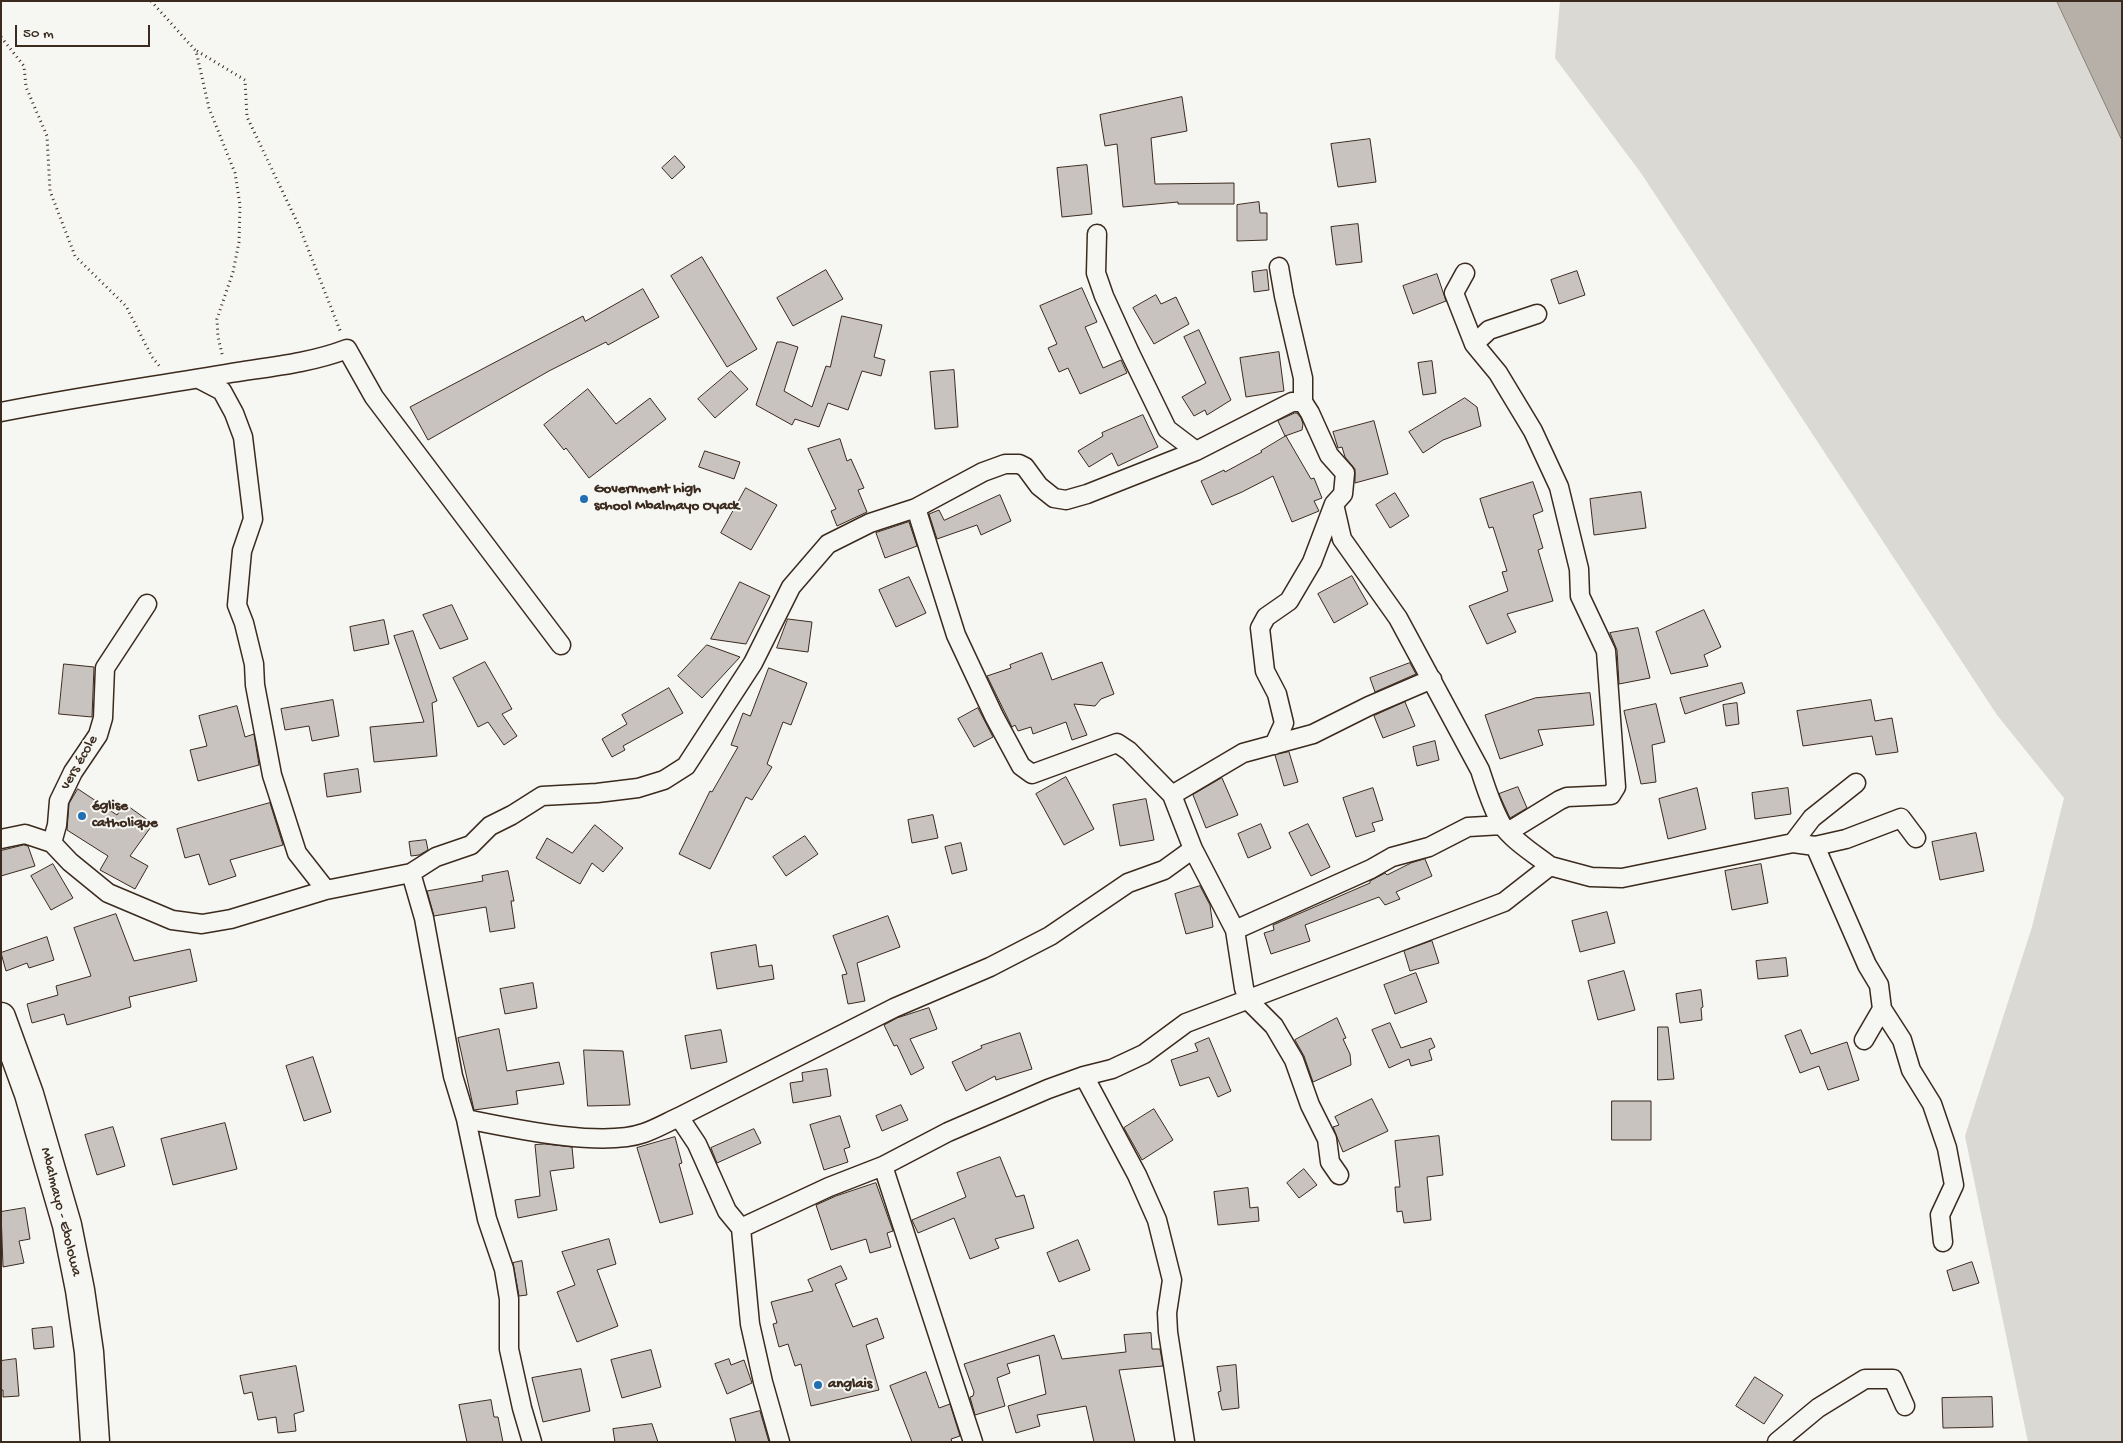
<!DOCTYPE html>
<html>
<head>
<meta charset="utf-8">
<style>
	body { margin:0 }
	#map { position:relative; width:2123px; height:1443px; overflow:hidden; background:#f6f6f2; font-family:"Gochi Hand",sans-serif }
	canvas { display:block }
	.frame { position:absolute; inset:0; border:2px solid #3b2a1e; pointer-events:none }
	.scale { position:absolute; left:15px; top:25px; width:135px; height:22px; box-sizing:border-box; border:2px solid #3b2a1e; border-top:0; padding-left:6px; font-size:15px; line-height:18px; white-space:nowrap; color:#3b2a1e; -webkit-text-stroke:4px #f6f6f2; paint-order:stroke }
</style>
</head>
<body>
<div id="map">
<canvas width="2123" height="1443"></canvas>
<div class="frame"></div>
<div class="scale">50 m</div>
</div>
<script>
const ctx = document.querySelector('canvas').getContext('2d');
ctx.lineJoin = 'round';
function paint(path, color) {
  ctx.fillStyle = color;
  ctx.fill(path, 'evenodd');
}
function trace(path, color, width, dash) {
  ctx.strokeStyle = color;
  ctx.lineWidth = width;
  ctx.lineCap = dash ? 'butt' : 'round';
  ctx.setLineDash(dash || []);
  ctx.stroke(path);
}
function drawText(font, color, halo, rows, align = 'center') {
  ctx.font = font + ' "Gochi Hand",sans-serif';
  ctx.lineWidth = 4;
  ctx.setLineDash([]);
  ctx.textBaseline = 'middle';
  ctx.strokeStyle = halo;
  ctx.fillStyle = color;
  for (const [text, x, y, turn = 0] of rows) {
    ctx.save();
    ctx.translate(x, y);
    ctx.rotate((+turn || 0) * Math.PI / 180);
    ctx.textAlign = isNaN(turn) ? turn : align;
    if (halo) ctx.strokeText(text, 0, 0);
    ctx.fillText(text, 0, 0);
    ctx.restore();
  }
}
const green = new Path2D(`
	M1560,1H2057L2122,140V1442H2028L1965,1136L2032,927L2064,798L1997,715L1641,173L1555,58Z`);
const water = new Path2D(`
	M2057,1H2122V140Z`);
const building = new Path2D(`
	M1182,97L1187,131L1151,138L1155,184L1234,183V204H1178V202L1123,207L1117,144L1105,146L1100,115Z
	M1370,139L1376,182L1338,187L1331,144Z
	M675,156L685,167L672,179L662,168Z
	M1087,165L1092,214L1062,217L1057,168Z
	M1259,202L1260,213H1267V240L1237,241V205Z
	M1358,224L1362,262L1336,265L1331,227Z
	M702,257L757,349L727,367L671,276Z
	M826,270L843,299L793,326L777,298Z
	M1267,270L1269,290L1254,292L1252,272Z
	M1577,271L1585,295L1559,304L1551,280Z
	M1437,274L1446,301L1413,314L1403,286Z
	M1082,288L1097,322L1085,327L1103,368L1121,360L1127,373L1080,394L1068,368L1059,372L1048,348L1057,344L1040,306Z
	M643,289L659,317L608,345L606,342L549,371L428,440L410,407L583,316L585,321Z
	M1156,295L1161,304L1176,297L1189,324L1154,344L1133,308Z
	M842,316L882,325L874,357L885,360L881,376L862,371L848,410L828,403L819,427L795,419L792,425L756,405L777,342H782L798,347L784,391L812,407L826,366L830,367Z
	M1199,330L1231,400L1207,415L1205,410L1194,416L1182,397L1206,383L1184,337Z
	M1279,352L1284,391L1246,397L1240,358Z
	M1432,361L1436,393L1423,395L1418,363Z
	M954,370L958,427L935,429L930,372Z
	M731,371L748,389L715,418L698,399Z
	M588,389L616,424L650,398L666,419L589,478L566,448L564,450L544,425Z
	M1465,398L1477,407L1481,426L1443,440L1423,453L1409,432Z
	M1295,413H1297L1301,418L1303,424L1302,430L1285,436L1278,421Z
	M1143,415L1158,447L1118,466L1112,453L1089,467L1078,451L1103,436L1102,433Z
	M1374,421L1388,474L1355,483V469L1345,457L1342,447L1338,448L1333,432Z
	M1286,436L1311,479L1314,478L1322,498L1314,501L1319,511L1292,522L1273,476L1242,492L1212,505L1201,481L1224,470L1225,472L1262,452L1261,451Z
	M840,439L847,461L851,459L864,488L858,490L867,512L837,526L831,511L836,509L808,449Z
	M705,451L740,462L734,479L699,467Z
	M1533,482L1543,511L1533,515L1543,548L1538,550L1553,601L1507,614L1516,632L1487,644L1469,606L1508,591L1502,572L1507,571L1493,527L1489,528L1480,499Z
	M746,488L777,505L751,550L721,533Z
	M1641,492L1646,528L1594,535L1590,499Z
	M1395,493L1409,516L1390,528L1376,505Z
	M1000,495L1011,521L981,535L977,525L937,539L929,514L939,510L944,520Z
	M909,522L917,546L885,558L876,533Z
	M1352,576L1368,604L1334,623L1318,594Z
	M909,577L926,613L896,627L879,590Z
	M740,582L770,596L746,644L711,639Z
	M452,605L468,639L440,649L423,615Z
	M1704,610L1721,647L1704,655L1708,666L1671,674L1656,632Z
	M788,619L812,622L808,652L777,648Z
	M384,620L389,644L354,651L350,627Z
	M1638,628L1650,678L1619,684L1617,650L1610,633Z
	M413,631L437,701L432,703L437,756L374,762L370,727L424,722L394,636Z
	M707,645L740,657L702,698L678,676Z
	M1042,653L1052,680L1102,662L1114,694L1101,699L1095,706L1074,704L1087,735L1072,740L1066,722L1033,734L1031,727L1018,731L1015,725L1012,727L987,676L1011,668L1010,665Z
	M485,662L512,709L502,714L517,736L504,745L488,722L478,727L453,678Z
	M1410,663L1416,674L1375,692L1370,678Z
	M64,664L94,667L92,717L59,714Z
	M769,668L807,683L791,725L783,722L767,764L772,767L752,800L746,797L710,869L679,854L710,791L712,792L738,747L731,745L743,713L750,716Z
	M1742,683L1745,693L1685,714L1680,698Z
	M669,688L683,713L623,746L625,750L612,757L602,739L627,724L622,715Z
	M1590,693L1594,725L1538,730L1543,745L1500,759L1485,715L1535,698Z
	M333,700L339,736L312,741L309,726L285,730L281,709Z
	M1871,700L1875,721L1892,718L1898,752L1876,755L1872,736L1803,746L1797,711Z
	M1405,702L1415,726L1383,738L1374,716Z
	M1737,703L1739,724L1726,726L1723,705Z
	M1656,704L1665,742L1652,745L1656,782L1641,784L1624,711Z
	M237,706L245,737L254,734L259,765L198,781L190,750L207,746L199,716Z
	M978,708L993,737L974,747L958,719Z
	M1435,741L1439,760L1417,766L1413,747Z
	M1289,752L1298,782L1284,786L1275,755Z
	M358,769L361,792L327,797L324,774Z
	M1066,777L1094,829L1064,845L1036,794Z
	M1222,778L1238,815L1206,828L1193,795Z
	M1518,787L1527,808L1510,818L1499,794Z
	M1373,788L1383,820L1372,823L1375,831L1356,837L1343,798Z
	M1697,788L1706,829L1668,839L1659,799Z
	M1788,788L1791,814L1755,819L1752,793Z
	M78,789L117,815L125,804L153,824L130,856L148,866L135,889L100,870L108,856L67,830L69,804Z
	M1146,799L1154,840L1120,846L1113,805Z
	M270,803L283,845L230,860L236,876L209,885L199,854L185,858L177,829Z
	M933,815L938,838L912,843L908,820Z
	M1261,824L1271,848L1248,858L1238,834Z
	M1308,824L1330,867L1311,876L1289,833Z
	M595,825L623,848L603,872L592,863L580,884L536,858L547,838L572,853Z
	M1976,833L1984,871L1940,880L1932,842Z
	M805,836L818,854L786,876L773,857Z
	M426,840L428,850L419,855L411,856L409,842Z
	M961,843L967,870L952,874L945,847Z
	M24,845L28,846L35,866L1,876V851Z
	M1425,859L1432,876L1396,892L1400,899L1385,905L1379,897L1305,925L1310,941L1271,954L1264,933L1274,930L1273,925L1370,883V881L1385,873L1387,875L1411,863Z
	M53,864L73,898L51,910L31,876Z
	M1761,864L1768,903L1732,910L1725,871Z
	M508,871L514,901H511L515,928L490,932L486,907L434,916L427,891L483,881L482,876Z
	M1200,886L1210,905L1213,927L1186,934L1175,894Z
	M1607,912L1615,943L1580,952L1572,921Z
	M116,914L134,961L190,949L197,981L129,997L131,1007L67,1025L64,1014L32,1023L27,1004L58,995L56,986L91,976L74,928Z
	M888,916L900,947L857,963L865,1001L848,1004L842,975L847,974L833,936Z
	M47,937L54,960L29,968L27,963L6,971L1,953Z
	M1432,941L1439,963L1410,971L1404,951Z
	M756,945L759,967L772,965L774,979L717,989L711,953Z
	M1786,958L1788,976L1758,979L1756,961Z
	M1624,971L1635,1010L1598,1020L1588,981Z
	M1416,973L1427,1002L1395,1014L1384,985Z
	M533,983L537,1008L505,1014L500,989Z
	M1701,990L1703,1007L1701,1008L1702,1020L1680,1023L1676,994Z
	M929,1008L937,1029L910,1039L924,1068L911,1075L897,1045L894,1046L884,1025L897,1018Z
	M1337,1018L1346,1038L1343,1039L1350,1054L1351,1065L1313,1082L1304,1056L1295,1040Z
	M1390,1023L1401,1048L1431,1038L1435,1047L1429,1050L1432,1060L1411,1066L1409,1059L1389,1068L1372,1030Z
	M1658,1027H1668L1674,1079L1658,1080Z
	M499,1029L507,1071L559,1062L564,1084L516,1091L518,1104L474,1110L458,1038Z
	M721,1030L727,1062L691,1069L685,1036Z
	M1801,1030L1811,1054L1847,1042L1859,1080L1828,1090L1819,1066L1800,1073L1785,1036Z
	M1020,1033L1032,1069L996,1080L995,1076L966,1091L952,1062L982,1048L981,1046Z
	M1209,1038L1231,1091L1218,1097L1209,1077L1180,1086L1171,1060L1198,1051L1195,1044Z
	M584,1050L623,1051L630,1105L588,1106Z
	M313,1057L331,1112L304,1121L286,1066Z
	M827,1069L831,1096L793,1103L790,1083L803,1081L802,1073Z
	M1372,1099L1388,1131L1343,1152L1333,1127L1339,1125L1335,1117Z
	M1612,1101H1651V1140H1612Z
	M901,1105L908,1120L882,1131L876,1116Z
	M1154,1109L1173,1140L1142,1160L1124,1128Z
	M840,1116L850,1147L844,1149L848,1162L824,1170L810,1125Z
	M225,1123L237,1169L173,1185L161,1139Z
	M113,1127L125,1166L97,1175L85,1135Z
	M754,1129L761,1143L717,1163L711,1148Z
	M1439,1136L1443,1175L1427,1177L1431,1220L1404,1223L1402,1211L1397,1212L1395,1187H1400L1395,1141Z
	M675,1137L682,1163L679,1164L693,1214L660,1223L637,1148Z
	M545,1144L572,1147L574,1168L550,1171L557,1210L518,1218L515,1200L540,1196L535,1145Z
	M1000,1157L1016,1197L1024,1195L1034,1228L995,1239L999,1248L970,1259L954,1218L918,1233L912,1220L966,1197L957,1173Z
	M1304,1169L1317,1185L1299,1198L1287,1183Z
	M876,1183L893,1231L887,1233L891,1247L870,1253L866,1239L831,1250L816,1205L836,1196Z
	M1248,1188L1250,1208L1258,1207L1259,1221L1218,1225L1214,1192Z
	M25,1208L30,1239L19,1241L24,1263L3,1267L1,1212Z
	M609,1239L616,1264L597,1270L618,1326L577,1342L557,1292L575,1285L562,1252Z
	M1078,1240L1090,1270L1059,1282L1047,1253Z
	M522,1261L527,1295L519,1296L513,1263Z
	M1972,1262L1979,1283L1953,1291L1947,1271Z
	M841,1266L847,1279L835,1284L853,1327L877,1318L884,1338L866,1345L879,1390L811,1406L801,1364L795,1366L788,1344L779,1347L773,1324L777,1323L771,1302L813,1291L808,1280Z
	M52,1327L54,1347L34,1349L32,1329Z
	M1151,1333L1152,1349H1160L1163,1366L1119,1370L1135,1442H1094L1086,1406L1037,1415L1040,1426L1016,1433L1008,1406L1046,1394L1039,1355L1007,1364L1010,1373L997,1378L1005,1406L975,1415L970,1397L973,1396L974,1392L964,1364L1054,1335L1062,1359L1126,1352L1124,1335Z
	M651,1350L661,1387L622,1398L611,1360Z
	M16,1359L19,1396L3,1397V1390H1V1361Z
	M729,1359L731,1365L744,1360L752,1383L727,1394L715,1364Z
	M1236,1365L1239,1408L1222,1410L1218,1392L1221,1391L1217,1367Z
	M296,1366L304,1411L294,1414L296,1431L278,1433L276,1417L258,1420L252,1392L244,1394L240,1376Z
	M581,1369L590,1411L543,1422L532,1378Z
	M926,1372L939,1408L950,1404L960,1436L951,1439L952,1442H912L890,1386Z
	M1755,1377L1783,1395L1764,1424L1736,1406Z
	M1992,1397L1993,1427L1943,1428L1942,1398Z
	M491,1400L494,1417H498L503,1442H467L459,1405Z
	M760,1411L769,1442H736L730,1419Z
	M652,1424L658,1442H615L613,1429Z`);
const path = new Path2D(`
	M151,1L196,51L209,108L235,173L240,205L239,242L233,272L217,319L218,337L223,358
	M1,37L24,66L26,87L47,136L50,191L75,256L126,306L152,357L161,368
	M197,51L245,80L247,117L299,226L341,333`);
const street = new Path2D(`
	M1097,234L1096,273L1104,296L1130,353L1167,429L1196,451
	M1279,267L1284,296L1303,378V402
	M1465,273L1454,293L1474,344L1498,373L1533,431L1559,487L1579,569L1580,596L1606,651L1616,787L1611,795L1567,797L1560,800L1508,832
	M1474,344L1489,330L1537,314
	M199,379L222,391L234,413L243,437L253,519L242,551L237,605L244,623L254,664L255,685L272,775L297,853L326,890
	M1,412C77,397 155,386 231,373C269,367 311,363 347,349L374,397L561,645
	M916,508L956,635L994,716L1021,766L1032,774L1117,743L1129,751L1172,795L1193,849L1235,930L1244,988L1248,1000L1274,1026L1294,1060L1310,1105L1327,1139L1330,1162L1339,1175
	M1274,745L1284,723L1277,694L1265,671L1260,628L1266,617L1289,601L1312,562L1334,504
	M1172,795L1243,753L1313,734L1369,706L1432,679
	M1,839L25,834L52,843L70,862L108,893L172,920L202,924L231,919L326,890L411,873L436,857L471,845L490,826L512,815L542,796L597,793L638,788L664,780L686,766L753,663L791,587L828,544L870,523L916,508L983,472L1005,464H1019L1025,467L1039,486L1054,498L1066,500L1087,494L1196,451L1292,402H1303L1310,413L1329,455L1345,473L1343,494L1334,504L1342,539L1398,618L1480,770C1486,788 1492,808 1502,825C1512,840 1536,855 1550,866
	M52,843L57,825L59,801L73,772L98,735L103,718L105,668L147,604
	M1793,843L1815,846L1867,965L1879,985L1882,1009L1864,1040
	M1815,846L1846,839L1901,818L1916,838
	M411,873L424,918L453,1076L466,1119L487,1219L504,1269L509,1299V1349L522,1408L532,1442
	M1235,930L1371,869L1392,857L1429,847L1468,827L1502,825
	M1882,1009L1902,1040L1911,1070L1932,1104L1947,1148L1954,1185L1940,1215L1943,1242
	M1084,1076L1137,1175L1157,1220L1172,1280L1167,1313L1168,1332L1185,1442
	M679,1117L697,1144L727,1211L741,1228L750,1324L763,1382L780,1442
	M466,1119C511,1128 601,1148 644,1133C656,1129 668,1122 679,1117L894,1008L990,967L1050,936L1128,883L1164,870L1193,849
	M883,1166L973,1442
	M741,1228L829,1187L883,1166L948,1132L1048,1089L1084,1076L1112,1069L1144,1054L1186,1023L1504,902L1550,866L1591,877L1622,878L1793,843L1812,818L1856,783
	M1777,1442L1818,1408L1865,1379H1893L1905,1406`);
const highway = new Path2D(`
	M1,1017L29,1094L67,1225L80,1290L89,1352L95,1442`);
const markers = [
	[584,499,5,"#1f6fb2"],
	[82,816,5,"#1f6fb2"],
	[818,1385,5,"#1f6fb2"]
];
const poiNames = [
	["Government high",594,490],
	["school Mbalmayo Oyack",594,507],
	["église",92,807],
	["catholique",92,824],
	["anglais",828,1385]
];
const streetNames = [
	["vers école",80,763,-60],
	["Mbalmayo - Ebolowa",60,1212,76]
];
paint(green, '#dad9d3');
paint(water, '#b6b0a9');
trace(water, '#857a71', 1);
paint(building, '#c8c3be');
trace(building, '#3b2a1e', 1);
trace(street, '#3b2a1e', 21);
trace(highway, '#3b2a1e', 31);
trace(path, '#3b2a1e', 3, [1, 4]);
trace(street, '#f6f6f2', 18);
trace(highway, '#f6f6f2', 28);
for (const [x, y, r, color] of markers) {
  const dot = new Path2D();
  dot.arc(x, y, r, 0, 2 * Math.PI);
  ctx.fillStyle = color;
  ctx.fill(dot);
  trace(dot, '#f6f6f2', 2);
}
drawText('bold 15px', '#3b2a1e', '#f6f6f2', poiNames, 'left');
drawText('15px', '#3b2a1e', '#f6f6f2', streetNames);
</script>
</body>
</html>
